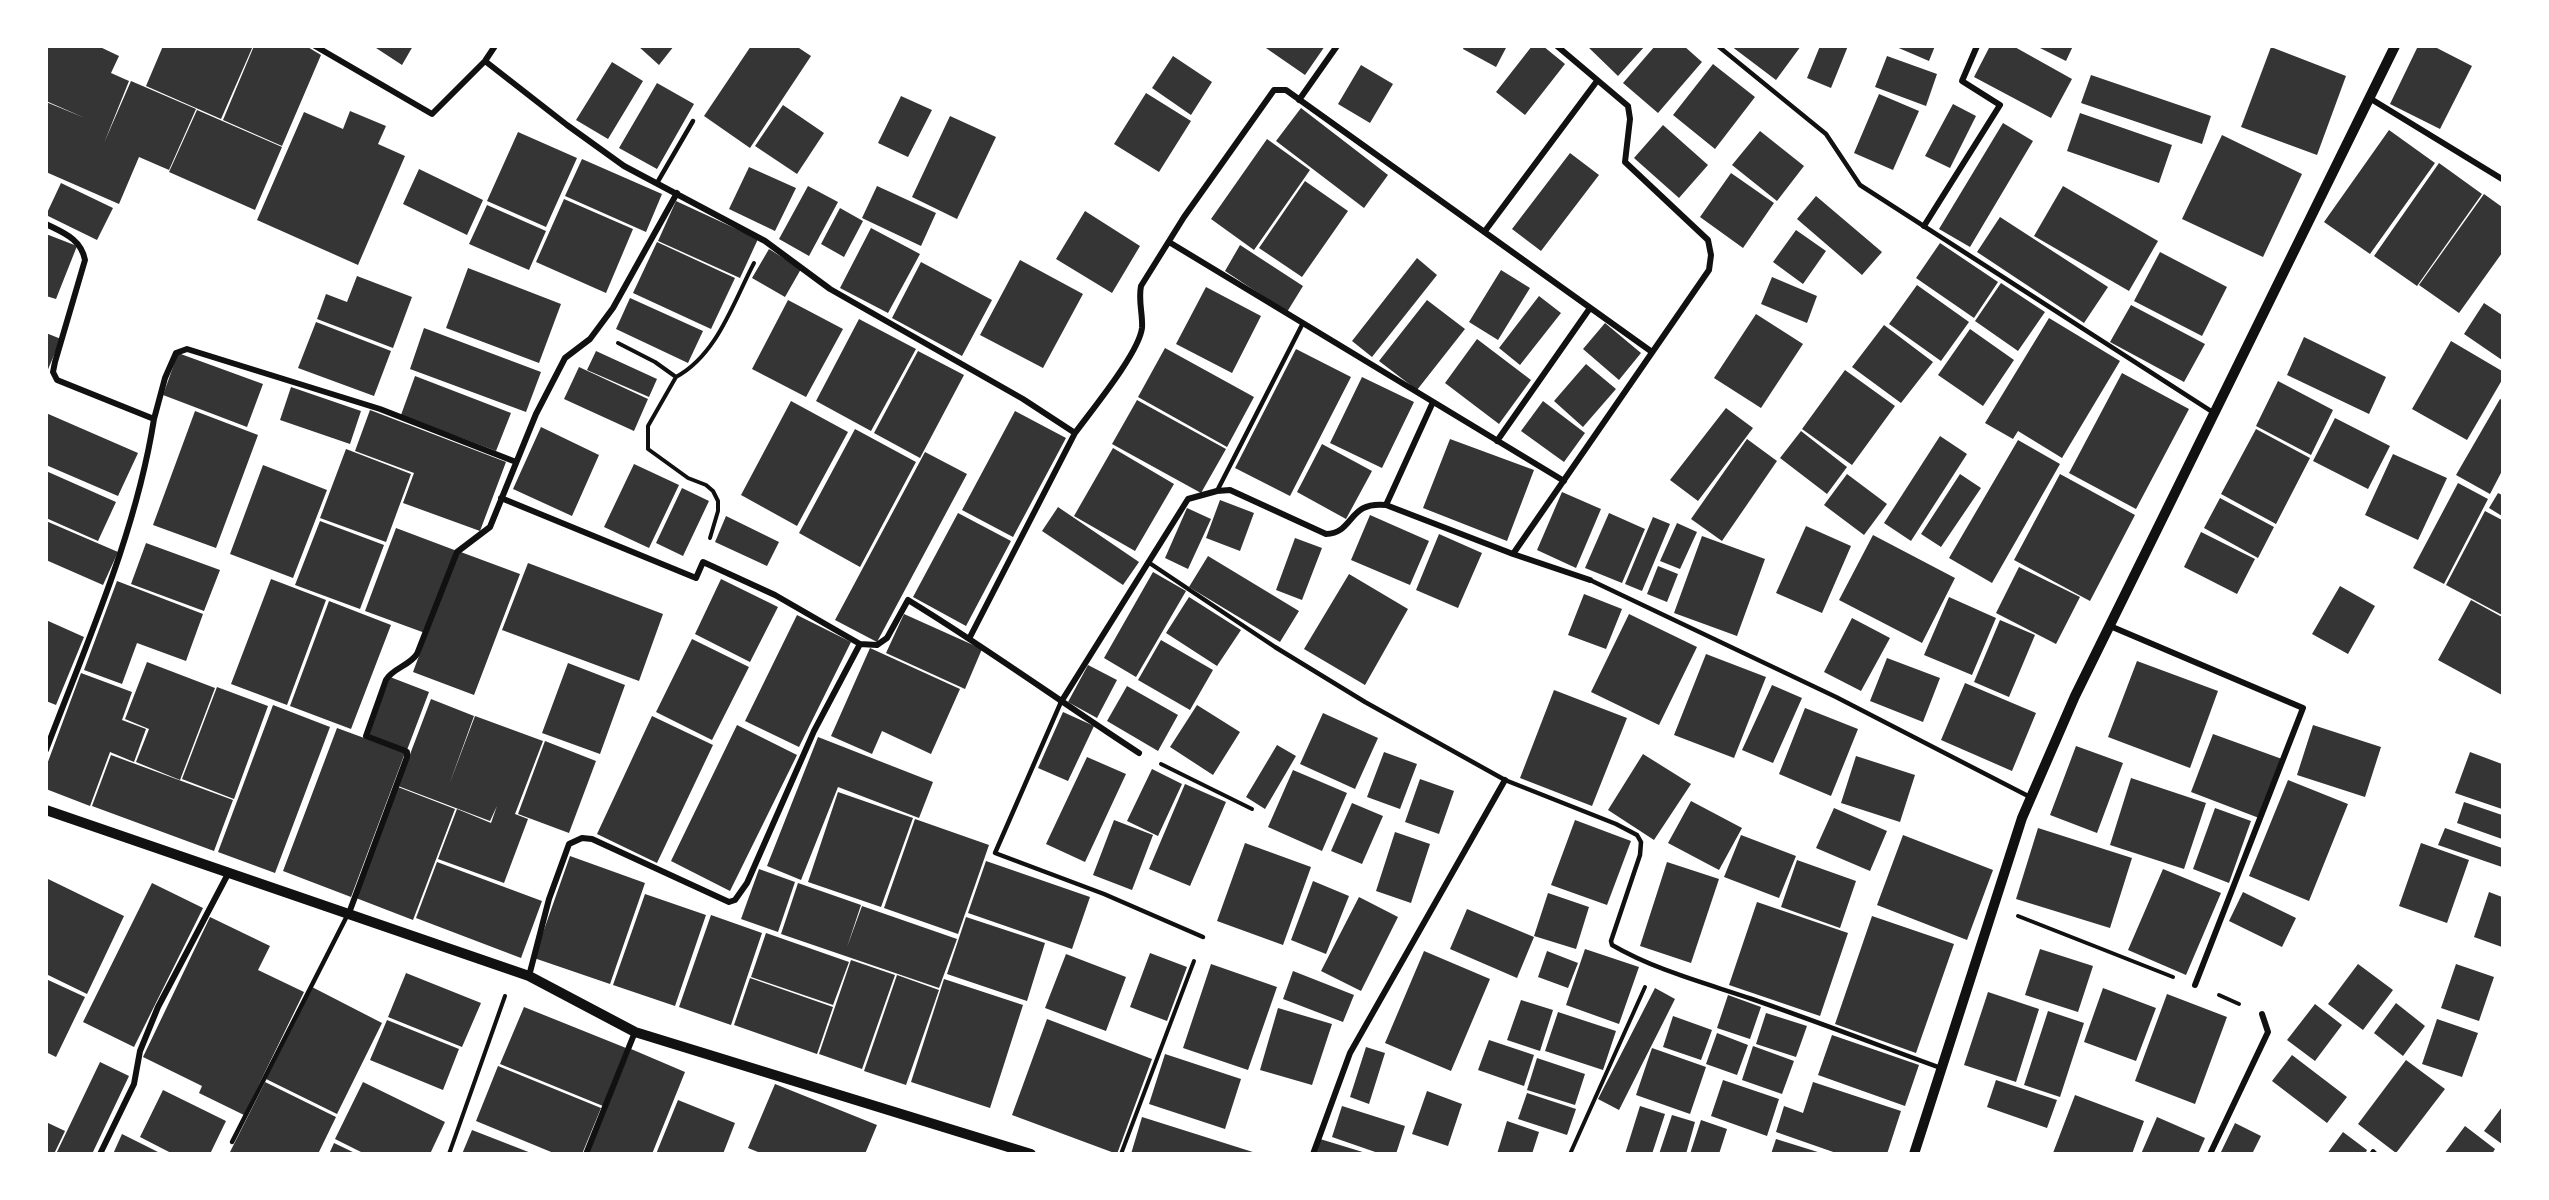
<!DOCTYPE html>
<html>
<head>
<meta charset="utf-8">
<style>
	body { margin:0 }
	#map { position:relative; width:2549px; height:1200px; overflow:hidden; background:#fff; font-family:Arial,sans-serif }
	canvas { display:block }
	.frame { position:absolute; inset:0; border:48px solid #fff; pointer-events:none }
</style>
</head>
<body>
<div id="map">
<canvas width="2549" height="1200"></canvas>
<div class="frame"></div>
</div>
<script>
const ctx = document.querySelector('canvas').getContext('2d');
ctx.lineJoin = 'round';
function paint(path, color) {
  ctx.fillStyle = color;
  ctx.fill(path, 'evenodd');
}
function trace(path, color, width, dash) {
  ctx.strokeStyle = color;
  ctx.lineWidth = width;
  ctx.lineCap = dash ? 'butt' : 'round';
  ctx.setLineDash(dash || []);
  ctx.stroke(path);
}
const building = new Path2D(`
	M46,46H98L119,56L111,73L129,81L104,143L131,81L196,109L169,170L139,157L119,204L46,172V102L85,118L46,101Z
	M163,46H253L221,119L146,86Z
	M254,46H306L321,55L282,146L223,120Z
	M373,46H413L402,65Z
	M638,46H674L659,65Z
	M751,46H796L811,56L750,148L704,116Z
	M1263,46H1325L1305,75Z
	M1464,46H1507L1496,67L1463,49Z
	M1532,46H1543L1565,64L1525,115L1496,92Z
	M1587,46H1645L1618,76Z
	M1655,46H1684L1702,62L1658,113L1623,83Z
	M1731,46H1801L1776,80Z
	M1820,46H1848L1831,88L1807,78Z
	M1894,46H1935L1929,61Z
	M1990,46H2013L2072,79L2051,118L1974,77Z
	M2036,46H2073L2066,61Z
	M2418,46H2433L2472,66L2440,129L2390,104Z
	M2271,47L2346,76L2317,155L2241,127Z
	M1173,56L1212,82L1191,115L1152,88Z
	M1887,56L1937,74L1926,106L1875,87Z
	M612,62L643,81L608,139L576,120Z
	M1713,64L1755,97L1715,149L1673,115Z
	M1361,65L1393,84L1370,123L1338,104Z
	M2091,75L2211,116L2202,144L2081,103Z
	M657,83L694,104L657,169L619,148Z
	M1146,93L1191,121L1159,172L1114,144Z
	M1879,94L1919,111L1893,170L1854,153Z
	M901,96L932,110L908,157L878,143Z
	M1953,104L1976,116L1950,168L1925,156Z
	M783,105L824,133L797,174L755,146Z
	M1301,108L1388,175L1364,208L1276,141Z
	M197,110L282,147L255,210L169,172Z
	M350,111L386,126L378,144L405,156L358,265L257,220L304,112L343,129Z
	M2080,113L2172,145L2159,183L2067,151Z
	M950,116L996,137L957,219L912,197Z
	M2003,123L2033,141L1970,247L1939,229Z
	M1663,125L1708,165L1679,198L1634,158Z
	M2389,130L2435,163L2370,254L2324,222Z
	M1760,131L1804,166L1777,201L1732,165Z
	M518,132L577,158L546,227L487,201Z
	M2222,135L2302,174L2263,257L2182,219Z
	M1267,139L1310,170L1254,250L1211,219Z
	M1570,153L1599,175L1541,251L1512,229Z
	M582,159L662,194L646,232L565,196Z
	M2439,163L2482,194L2417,286L2374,256Z
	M749,167L796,188L775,231L729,209Z
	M419,169L483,200L467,235L403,204Z
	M1731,173L1774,203L1743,248L1700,217Z
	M1305,181L1348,211L1302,277L1259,248Z
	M61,183L113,208L97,240L46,215Z
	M808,186L838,202L809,256L779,239Z
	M877,186L936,213L921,246L862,218Z
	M2063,186L2158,241L2129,291L2034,236Z
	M2484,194L2502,207V253L2459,313L2419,285Z
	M1816,196L1882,252L1862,275L1797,219Z
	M564,199L633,229L606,293L536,262Z
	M676,201L758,239L740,278L658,241Z
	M487,205L546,231L529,270L469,244Z
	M840,208L863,221L844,257L821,244Z
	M1085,211L1140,246L1112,293L1056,259Z
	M2000,217L2108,287L2084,323L1977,252Z
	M871,228L920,254L888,313L840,288Z
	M1796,230L1826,251L1803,284L1773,262Z
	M46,234L77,246L56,299L46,296Z
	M657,242L735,278L711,329L633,293Z
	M1940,243L1998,282L1974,318L1916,278Z
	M1240,245L1303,286L1287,312L1225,271Z
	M769,249L801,269L785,297L752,278Z
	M2160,252L2227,287L2202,336L2134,301Z
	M1417,258L1437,275L1372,357L1352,341Z
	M1020,260L1083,294L1043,368L980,335Z
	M921,262L992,300L962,356L892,318Z
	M468,268L561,304L539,363L446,328Z
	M1501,270L1530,288L1498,340L1469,322Z
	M357,276L412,297L393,348L317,319L326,294L347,302Z
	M1772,277L1817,296L1807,323L1761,304Z
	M2001,283L2045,312L2018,351L1975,321Z
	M1917,285L1969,322L1941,361L1889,324Z
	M1206,287L1261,316L1232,373L1176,344Z
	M1539,296L1561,313L1520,365L1499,348Z
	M630,298L703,331L688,363L616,329Z
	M788,300L843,329L806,397L752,369Z
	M1427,300L1465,329L1417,390L1379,361Z
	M2484,303L2502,315V360L2464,334Z
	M2131,305L2205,344L2184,382L2110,342Z
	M1756,314L1803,344L1761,408L1714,378Z
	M2049,318L2120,361L2062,458L2018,431L2013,439L1985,423Z
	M859,319L916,349L871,431L816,401Z
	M316,322L391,351L374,396L298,368Z
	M1605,323L1641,353L1619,380L1583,349Z
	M1884,325L1933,362L1901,403L1852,367Z
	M424,328L541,372L526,412L410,369Z
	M1970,329L2014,360L1983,406L1938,375Z
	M46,333L61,339L46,374Z
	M2304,337L2386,377L2369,414L2287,375Z
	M1477,339L1531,380L1499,424L1445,383Z
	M2451,341L2502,371V380L2467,440L2412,409Z
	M1165,348L1254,397L1227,447L1138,397Z
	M1296,349L1351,377L1290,496L1235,468Z
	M596,351L657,379L649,397L587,370Z
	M918,351L964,375L920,458L874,433Z
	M178,353L263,384L247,427L163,395Z
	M1586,364L1616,389L1583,427L1554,401Z
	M579,367L648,399L634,431L564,399Z
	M1845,370L1895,406L1852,465L1802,429Z
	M2122,373L2189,409L2136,509L2069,473Z
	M415,376L511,413L496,451L401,415Z
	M1362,377L1414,402L1382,468L1330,443Z
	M2278,381L2333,410L2311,455L2256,426Z
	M291,387L361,411L350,444L280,420Z
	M2500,399L2502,400V471L2490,494L2456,475Z
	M1137,400L1226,449L1201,493L1112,444Z
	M791,401L848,432L797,526L741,495Z
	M1543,401L1585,433L1564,462L1521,431Z
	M1726,408L1753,428L1698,501L1670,480Z
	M370,410L506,462L480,531L403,503L414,473L355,451Z
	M195,411L258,435L216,548L153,525Z
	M1015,411L1066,438L1013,537L962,510Z
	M46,413L138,453L118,496L46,465Z
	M2335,418L2390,446L2368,489L2313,461Z
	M541,427L599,455L572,516L513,489Z
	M855,429L916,462L860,567L799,533Z
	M2256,429L2310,458L2276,524L2221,494Z
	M1801,431L1847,467L1827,494L1780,458Z
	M1940,436L1967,454L1911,541L1884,523Z
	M1450,439L1534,470L1507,541L1423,508Z
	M1747,439L1777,461L1722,541L1691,519Z
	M2018,440L2060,464L1992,583L1949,558Z
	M1322,444L1372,471L1346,519L1297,492Z
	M1113,448L1174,484L1135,551L1074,516Z
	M346,449L411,474L386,542L320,518Z
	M925,452L967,474L877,642L835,620Z
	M2393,454L2447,478L2418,540L2365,515Z
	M634,464L679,485L649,548L604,527Z
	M263,465L327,490L293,578L230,554Z
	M46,471L116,502L98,541L46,518Z
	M1847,474L1887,504L1864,535L1824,505Z
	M1960,474L1981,488L1941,547L1921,534Z
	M2060,474L2135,515L2090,601L2014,560Z
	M2458,483L2488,499L2444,584L2413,568Z
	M682,488L709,501L683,556L656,543Z
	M1562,492L1601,509L1576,568L1537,550Z
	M2498,493L2502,495V516L2489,508Z
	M2220,498L2274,527L2258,558L2204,528Z
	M1220,500L1254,513L1240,551L1206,538Z
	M1058,507L1139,562L1123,585L1042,531Z
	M1187,508L1211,519L1188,569L1165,558Z
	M2485,511L2502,520V615L2446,585Z
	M958,513L1011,541L966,626L913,597Z
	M1609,513L1645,529L1622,583L1585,568Z
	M1370,515L1429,541L1410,585L1351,560Z
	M726,516L779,542L767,566L715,542Z
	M1653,517L1670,524L1642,591L1625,584Z
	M46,521L118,552L103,585L46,560Z
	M320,521L384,545L360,609L295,585Z
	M1677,523L1697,532L1680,569L1660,561Z
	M1806,526L1851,546L1822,613L1776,593Z
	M396,528L457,551L425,633L365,611Z
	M2201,532L2255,559L2237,594L2184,567Z
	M1439,534L1482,553L1458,608L1416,590Z
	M1873,535L1955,578L1922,643L1839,600Z
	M1702,536L1765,559L1737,636L1674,613Z
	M1295,538L1322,548L1302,600L1276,590Z
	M146,543L220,570L204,611L131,584Z
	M458,551L520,574L474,695L413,672Z
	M1208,556L1299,611L1280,642L1189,587Z
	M528,563L663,614L639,681L502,630Z
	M1658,566L1678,574L1667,602L1647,594Z
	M2019,567L2080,597L2056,644L1996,613Z
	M1153,572L1186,591L1136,677L1104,658Z
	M1349,574L1408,609L1365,685L1304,649Z
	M271,579L326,600L287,705L231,684Z
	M721,579L778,607L750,662L695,634Z
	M117,581L203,614L186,661L137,643L122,684L84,670Z
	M2340,586L2375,606L2348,654L2312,634Z
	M1584,594L1622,609L1606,649L1568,635Z
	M1189,597L1241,630L1217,666L1166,633Z
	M1949,597L1996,618L1972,675L1924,655Z
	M2471,600L2502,617V695L2438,660Z
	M329,601L391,625L351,729L290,706Z
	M904,614L982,649L965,689L886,653Z
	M1629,614L1697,647L1659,725L1591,692Z
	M797,615L851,642L799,747L745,721Z
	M1852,618L1890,638L1861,691L1824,672Z
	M46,620L84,637L56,705L46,701Z
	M2000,620L2035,635L2009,697L1974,682Z
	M692,639L749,667L712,740L656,712Z
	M1161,640L1213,670L1190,710L1138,680Z
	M870,648L960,689L931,754L882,731L872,754L831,736Z
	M1706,654L1766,677L1734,758L1674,735Z
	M1887,658L1940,678L1923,722L1870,701Z
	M2137,661L2218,691L2190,768L2108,737Z
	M147,662L215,688L180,780L136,762L149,729L125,719Z
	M568,663L625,685L600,754L542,733Z
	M1088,665L1117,680L1097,718L1068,702Z
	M81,673L132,692L122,720L146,729L134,762L110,752L90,806L46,789V767Z
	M390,677L429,692L407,750L368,735Z
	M1965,683L2036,713L2012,771L1941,740Z
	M1772,685L1802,698L1773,763L1742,750Z
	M1127,686L1178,715L1158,751L1107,721Z
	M217,687L268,706L234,799L182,779Z
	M1554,690L1627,718L1592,806L1520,778Z
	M431,699L474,716L449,785L475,716L543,741L515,814L528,819L504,883L438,859L457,809L491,823L497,806L490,821L398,786Z
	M273,705L330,727L275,873L218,852Z
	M1197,705L1240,732L1213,775L1170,747Z
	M1805,708L1858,729L1831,796L1779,774Z
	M1063,712L1094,726L1068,781L1038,768Z
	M1323,713L1378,738L1355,789L1300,764Z
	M652,716L713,745L657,863L597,834Z
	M737,725L797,755L730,891L671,861Z
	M2313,725L2381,747L2365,797L2297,775Z
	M337,728L405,753L351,897L283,871Z
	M2213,734L2282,759L2259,818L2191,792Z
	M818,737L933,782L919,818L838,787L801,880L767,866Z
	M545,741L596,761L569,833L518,814Z
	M1277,745L1296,756L1265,809L1246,797Z
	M2076,746L2123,763L2097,833L2050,815Z
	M1384,752L1417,764L1400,809L1367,797Z
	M2470,752L2502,764V809L2455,793Z
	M1643,754L1691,784L1654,840L1608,810Z
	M111,755L233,800L214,851L92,806Z
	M1856,756L1915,775L1900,822L1841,803Z
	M1087,757L1126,774L1085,862L1046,844Z
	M1152,769L1182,784L1158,836L1127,821Z
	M1293,770L1347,793L1322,851L1268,827Z
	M2131,778L2206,803L2184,869L2110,845Z
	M1420,779L1454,791L1439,834L1405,822Z
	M2288,780L2348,804L2309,901L2249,876Z
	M1185,784L1226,802L1190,886L1149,869Z
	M398,787L455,809L413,920L356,898Z
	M838,792L913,818L881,907L808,882Z
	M1691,801L1742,828L1719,870L1668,843Z
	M2464,802L2502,815V839L2457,823Z
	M1352,803L1383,816L1362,864L1331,851Z
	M1834,808L1887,831L1870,871L1816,848Z
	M2215,808L2251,821L2229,883L2193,869Z
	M915,819L989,845L958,934L884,908Z
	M1114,820L1153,835L1132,890L1093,875Z
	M1575,820L1631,841L1607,905L1551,885Z
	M2038,828L2132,858L2110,928L2016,899Z
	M2445,828L2502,848V867L2438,845Z
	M1395,832L1430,844L1411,903L1376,891Z
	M1741,835L1796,856L1779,898L1724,877Z
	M1903,835L1993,870L1967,940L1877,905Z
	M1245,843L1311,867L1283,945L1217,921Z
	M2421,843L2469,860L2447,923L2399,906Z
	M570,856L645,883L610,984L534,958Z
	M1797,860L1856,881L1840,928L1781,907Z
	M986,861L1090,897L1072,949L968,913Z
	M437,862L542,901L521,958L416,918Z
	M1667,862L1719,879L1691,963L1640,946Z
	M759,869L795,882L778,932L741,919Z
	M2163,869L2221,893L2186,975L2128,950Z
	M46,878L124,916L87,994L46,974Z
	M1313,881L1349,896L1326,954L1291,940Z
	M152,883L203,908L134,1047L83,1022Z
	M798,883L861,905L847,947L862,906L957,939L939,988L781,934Z
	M2243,892L2296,918L2282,947L2229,921Z
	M2489,892L2502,897V947L2474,937Z
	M1548,893L1589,907L1576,949L1534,936Z
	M645,894L706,915L675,1006L613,985Z
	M1359,897L1398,917L1361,991L1321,971Z
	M1757,902L1848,933L1820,1016L1729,985Z
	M1467,909L1534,937L1517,978L1450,949Z
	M711,915L762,933L731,1025L679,1007Z
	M1872,916L1954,944L1916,1053L1835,1024Z
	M210,917L270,946L258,970L304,992L244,1115L199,1093L202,1086L143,1057Z
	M966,917L1045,943L1027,1001L947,974Z
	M766,933L849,962L833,1005L751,977Z
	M1585,949L1639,967L1619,1024L1566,1005Z
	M2040,949L2093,966L2078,1012L2025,995Z
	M1424,951L1490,979L1451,1071L1385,1043Z
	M1547,951L1578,963L1568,988L1538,977Z
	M1150,953L1187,967L1167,1021L1130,1007Z
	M1066,954L1126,977L1106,1031L1045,1008Z
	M851,960L895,975L862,1069L819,1054Z
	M1211,964L1277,987L1248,1070L1183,1048Z
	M2358,964L2393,990L2363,1030L2328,1004Z
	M2456,964L2494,977L2479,1021L2441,1008Z
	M1293,971L1354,995L1343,1022L1283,999Z
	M406,973L481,1003L462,1047L388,1017Z
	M897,975L939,990L906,1085L864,1071Z
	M750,978L833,1007L817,1054L734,1025Z
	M46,979L85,997L56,1057L46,1052Z
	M944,979L1023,1005L990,1108L911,1082Z
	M312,987L382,1023L337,1114L266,1079Z
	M1655,988L1675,999L1619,1110L1598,1099Z
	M2103,988L2156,1008L2136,1061L2084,1042Z
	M1988,992L2039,1009L2016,1082L1964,1065Z
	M2167,994L2227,1017L2195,1104L2135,1081Z
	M1728,995L1761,1007L1750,1039L1717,1028Z
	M1521,1000L1553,1010L1540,1051L1507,1040Z
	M2396,1003L2425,1026L2403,1056L2374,1033Z
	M2315,1004L2342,1025L2315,1061L2287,1040Z
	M524,1007L626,1048L603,1106L500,1064Z
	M1278,1008L1332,1024L1312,1085L1260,1070Z
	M2048,1011L2084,1023L2060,1097L2024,1085Z
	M1558,1012L1616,1031L1603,1070L1545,1051Z
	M1766,1013L1807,1026L1796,1057L1756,1044Z
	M1673,1016L1712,1030L1701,1060L1663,1047Z
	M1047,1019L1152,1059L1117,1154L1012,1115Z
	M2437,1019L2478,1033L2462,1077L2422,1064Z
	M387,1020L459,1049L443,1090L370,1060Z
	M1717,1033L1748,1045L1737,1075L1706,1064Z
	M1832,1035L1919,1065L1905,1106L1818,1075Z
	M1489,1040L1534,1055L1524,1086L1478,1070Z
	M1753,1046L1794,1061L1782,1094L1742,1080Z
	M1366,1047L1385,1053L1369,1104L1350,1097Z
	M1652,1048L1706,1067L1690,1114L1636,1095Z
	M631,1049L685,1072L652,1154H588Z
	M1165,1054L1241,1079L1225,1129L1149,1104Z
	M2292,1055L2347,1097L2327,1123L2272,1081Z
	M1537,1058L1585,1074L1575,1105L1527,1090Z
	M2406,1060L2445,1089L2396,1153L2358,1124Z
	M100,1062L129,1076L92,1154H56Z
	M498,1066L601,1108L582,1154H556L476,1121Z
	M1723,1080L1779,1099L1767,1136L1711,1116Z
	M1996,1080L2057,1100L2047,1128L1987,1107Z
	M265,1082L336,1117L318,1154H229Z
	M363,1082L445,1122L430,1154H365L335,1139Z
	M1813,1082L1901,1111L1887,1154H1839L1776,1132L1784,1106L1803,1113Z
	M775,1084L877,1125L865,1154H763L748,1148Z
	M163,1090L226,1121L210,1154H173L140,1137Z
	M1427,1091L1462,1104L1448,1146L1412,1134Z
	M1527,1093L1576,1109L1567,1135L1518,1119Z
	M2075,1095L2144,1121L2132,1154L2053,1153Z
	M678,1100L735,1123L723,1154H656Z
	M1342,1106L1405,1126L1396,1154H1381L1332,1137Z
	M1640,1106L1665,1114L1652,1154H1625Z
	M2502,1107V1144L2484,1131Z
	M1672,1115L1695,1122L1686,1154H1659Z
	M1142,1117L1256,1153V1154H1131Z
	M2157,1117L2205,1138L2198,1154H2141Z
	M1701,1120L1727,1129L1719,1154H1690Z
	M1507,1121L1539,1132L1532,1154H1497Z
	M46,1122L65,1131L54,1154H46Z
	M2235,1123L2261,1136L2252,1154H2220Z
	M2465,1126L2495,1149L2492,1154H2444Z
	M472,1130L531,1153V1154H462Z
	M2343,1132L2367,1150L2365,1154H2327Z
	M122,1134L162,1154H113Z
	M1320,1139L1366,1153L1365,1154H1316Z
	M1776,1139L1821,1153V1154H1771Z
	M334,1143L357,1154H329Z`);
const path = new Path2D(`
	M618,343L655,362L676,377L648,426V449L688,478L706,485L713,491L718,501V511L710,538
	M676,377C717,355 733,303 754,263
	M1161,764L1252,809
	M2018,916L2173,977
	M2219,995L2239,1004
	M449,1154L505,996
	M1121,1154L1194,961
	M1570,1154L1645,987
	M2371,1154L2373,1151L2376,1154`);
const service = new Path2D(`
	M1718,46L1826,134L1860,185L2214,413
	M657,183L693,121
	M1217,491L1303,323
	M1148,562L1275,647L1365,702L1505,780L1616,824L1637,835L1641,842L1640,855L1611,941L1612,945C1655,970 1705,983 1752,999C1815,1021 1878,1045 1941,1068
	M1590,580L1836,697L2030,797
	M1061,702L995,853L1104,894L1203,937
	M232,1142L348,914`);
const minor = new Path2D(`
	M315,46L432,114L485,61L495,46
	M485,61L567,125L624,166L765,241L830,289L1023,399L1075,433L970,637
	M2371,99L2502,179
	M1299,100L1337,46
	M46,224C64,233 81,239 85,260L55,362L53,372L57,380L154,419L165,378L176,353L187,349L380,409L516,462
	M1924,226L2000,105L1962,81L1977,46
	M1485,231L1597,81
	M1169,242L1564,481
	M1075,433C1091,411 1139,353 1142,328C1143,314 1138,301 1141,286L1184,217L1274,90H1286L1652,352
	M1497,441L1590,308
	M501,498L696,578L703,562L775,595L860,644
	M1386,505L1433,402
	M1513,554L1590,580
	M2110,626L2303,708L2195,985
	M1061,702L1188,499L1217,491L1230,490L1326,534C1355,533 1347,501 1386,505L1513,554L1709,270L1711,255L1708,240L1625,162L1630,119L1628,106L1557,46
	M46,750C87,642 136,533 154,419
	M349,913L407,757V752L403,750L366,736L386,680C393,668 409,666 417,654L457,552L490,527L536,414L565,358L590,339L613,308L677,193
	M529,976L549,899L569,844L582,838L592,839L729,902L735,900L747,883L814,731L860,644L877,645L887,638L908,600C987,648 1062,703 1139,753
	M100,1154L134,1084L140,1051L158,1007L229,872
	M586,1154L635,1032
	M1313,1154L1350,1053L1505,780
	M2210,1154L2268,1032L2262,1014`);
const tertiary = new Path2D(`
	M46,810L529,976L635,1032L1031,1154
	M1914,1154L2022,818L2075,696L2395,46`);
paint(building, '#353535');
trace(path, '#111', 4);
trace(service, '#111', 4.5);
trace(minor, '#111', 6);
trace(tertiary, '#111', 10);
</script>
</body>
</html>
